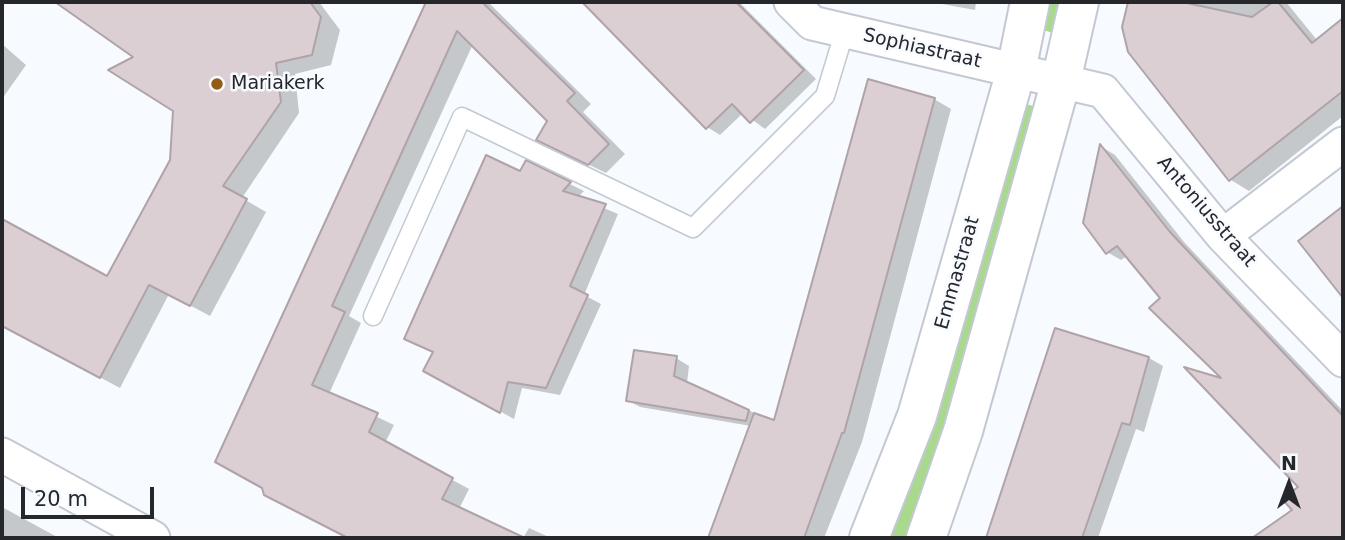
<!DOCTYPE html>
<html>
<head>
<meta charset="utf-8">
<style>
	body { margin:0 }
	#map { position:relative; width:1345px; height:540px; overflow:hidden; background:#f7fafe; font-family:"DejaVu Sans",sans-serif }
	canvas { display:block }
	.frame { position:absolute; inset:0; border:4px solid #25272b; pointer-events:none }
	.north { position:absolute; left:1254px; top:449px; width:70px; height:70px; -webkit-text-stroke:5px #f7fafe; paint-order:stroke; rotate:0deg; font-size:19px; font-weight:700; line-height:28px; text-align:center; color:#25272b }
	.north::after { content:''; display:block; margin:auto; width:24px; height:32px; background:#25272b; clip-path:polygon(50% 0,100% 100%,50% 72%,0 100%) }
	.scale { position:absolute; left:21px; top:487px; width:133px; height:32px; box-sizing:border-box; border:4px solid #25272b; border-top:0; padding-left:9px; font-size:21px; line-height:24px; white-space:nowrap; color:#25272b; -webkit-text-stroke:5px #f7fafe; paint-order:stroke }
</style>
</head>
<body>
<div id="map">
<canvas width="1345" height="540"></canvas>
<div class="frame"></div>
<div class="north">N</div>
<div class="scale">20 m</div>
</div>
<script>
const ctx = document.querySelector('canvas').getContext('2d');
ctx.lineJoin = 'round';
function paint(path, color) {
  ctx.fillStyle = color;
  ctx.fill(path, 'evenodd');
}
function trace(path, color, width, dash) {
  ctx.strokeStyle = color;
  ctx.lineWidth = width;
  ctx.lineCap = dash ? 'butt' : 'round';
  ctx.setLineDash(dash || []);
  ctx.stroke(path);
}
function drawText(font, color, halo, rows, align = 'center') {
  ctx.font = font + ' "DejaVu Sans",sans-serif';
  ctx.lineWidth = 5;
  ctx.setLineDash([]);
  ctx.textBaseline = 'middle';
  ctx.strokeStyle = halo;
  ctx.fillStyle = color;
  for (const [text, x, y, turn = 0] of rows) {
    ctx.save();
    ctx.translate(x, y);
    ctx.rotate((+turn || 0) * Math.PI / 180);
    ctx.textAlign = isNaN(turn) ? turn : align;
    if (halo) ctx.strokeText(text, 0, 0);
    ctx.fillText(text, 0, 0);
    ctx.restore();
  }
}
const forest = new Path2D(`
	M1039,2H1064L1056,34L1034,27Z
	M1015,101L1040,108L914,538H882Z`);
const shadow = new Path2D(`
	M57,2H319L340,30L331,65L295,74L299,113L242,198L266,212L210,316L169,294L120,388L2,325V221L108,279L172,161L174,110L137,57Z
	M428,2H488L591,104L583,112L625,154L606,173L556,149L549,120L473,44L349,316L361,323L329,394L394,425L385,443L469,489L459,509L521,538H348L283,504L264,487L217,461Z
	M584,2H739L816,79L765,129L743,113L720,135L707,127Z
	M931,2H976L975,10Z
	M1130,2H1286L1317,40L1343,19V116L1249,191L1231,180L1129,51L1124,27Z
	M2,44L26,65L2,99Z
	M934,99L951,109L862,442L824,538H709L751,426L640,407L627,400L676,358L689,366L687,383L775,422Z
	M1102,147L1115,155L1184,242L1343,411V538H1303L1287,516L1294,511L1301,487L1227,382L1162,298L1127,256L1121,260L1107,252Z
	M527,163L584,191L578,197L618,214L584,295L601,304L560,395L522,388L514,419L425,370Z
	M1057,331L1149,358L1163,366L1144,432L1136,429L1098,538H987Z
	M2,507L59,538H2Z
	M529,528L551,538H523Z`);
const building = new Path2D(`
	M55,2H310L321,17L312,55L276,63L281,102L223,186L247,199L190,306L149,285L100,378L2,326V219L107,276L170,160L173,111L108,70L133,57Z
	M426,2H482L575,93L567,101L609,144L588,165L536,140L547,121L457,31L332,306L345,312L312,385L378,413L369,432L453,478L442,499L525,538H348L264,495L262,488L215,462Z
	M582,2H736L804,70L750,123L732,104L706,129Z
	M1128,2H1182L1252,17L1273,2H1278L1312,43L1343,18V91L1229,181L1128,52L1122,27Z
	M868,79L935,98L844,433H842L804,538H708L754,413L774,420Z
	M1100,144L1170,232L1343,416V538H1252L1292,510L1282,499L1298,487L1184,367L1221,378L1149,308L1160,298L1117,246L1106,254L1083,223Z
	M486,155L520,171L526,160L571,182L563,191L606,204L570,286L588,295L546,388L508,382L500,413L423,371L433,352L404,339Z
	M1343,206V298L1298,241Z
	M1055,328L1149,357L1130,425L1122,423L1082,538H986Z
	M634,350L677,356L674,376L749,410L746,421L626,401Z`);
const lane = new Path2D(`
	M373,316L462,117L693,228L825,96L845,30`);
const street = new Path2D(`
	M791,2L812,23L1103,91L1223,236L1343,360
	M1223,236L1343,144
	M2,455L153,538`);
const secondary = new Path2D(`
	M869,538L917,416L1016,71L1030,2
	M926,538L963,431L1061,81L1079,2`);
const markers = [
	[217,84,7,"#935c14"]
];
const streetNames = [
	["Sophiastraat",922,49,13],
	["Antoniusstraat",1206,212,49],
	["Emmastraat",958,273,-74]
];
const poiNames = [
	["Mariakerk",231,84]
];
paint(forest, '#a9d98c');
paint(shadow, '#0003');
paint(building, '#dbcfd4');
trace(building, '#afa3a8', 2);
trace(lane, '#c3c9d3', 21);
trace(street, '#c3c9d3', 37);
trace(secondary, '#c3c9d3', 42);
trace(lane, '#fff', 18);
trace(street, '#fff', 33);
trace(secondary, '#fff', 38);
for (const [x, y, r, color] of markers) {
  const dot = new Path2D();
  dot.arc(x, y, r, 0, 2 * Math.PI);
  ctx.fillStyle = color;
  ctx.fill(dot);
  trace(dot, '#f7fafe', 2.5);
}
drawText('19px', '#25272b', '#f7fafe', streetNames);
drawText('19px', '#25272b', '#f7fafe', poiNames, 'left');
</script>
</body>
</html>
